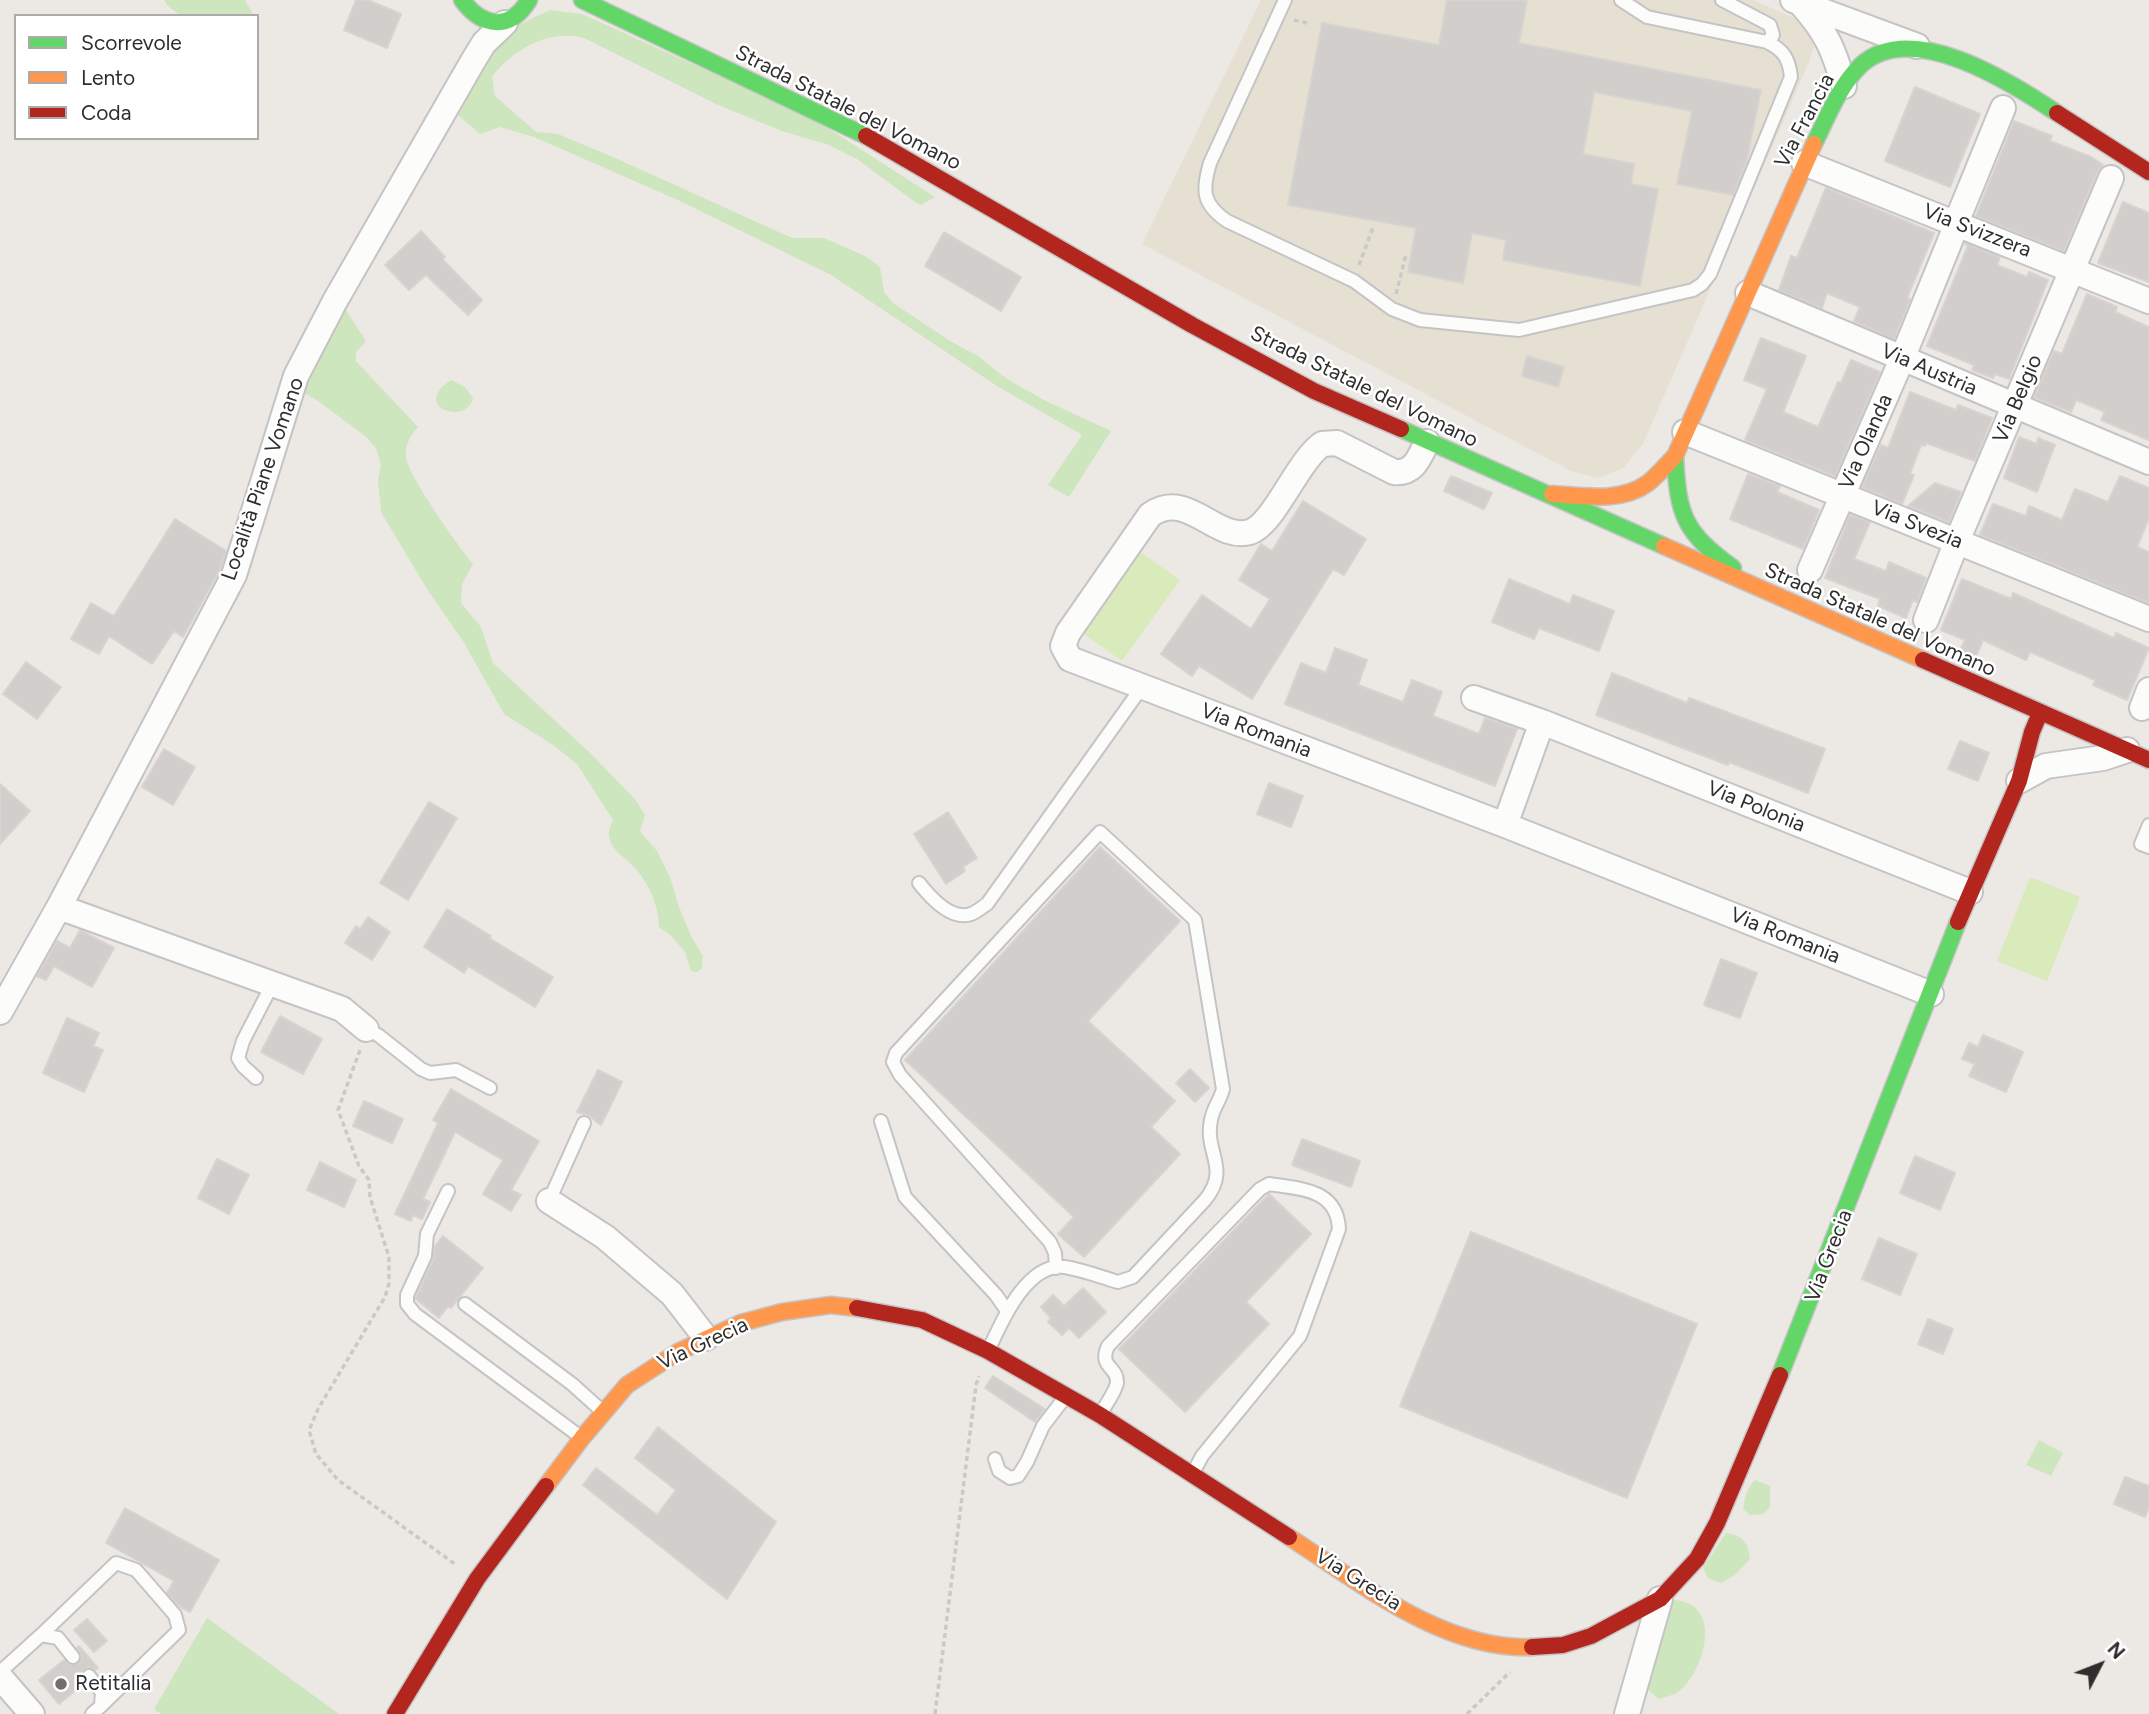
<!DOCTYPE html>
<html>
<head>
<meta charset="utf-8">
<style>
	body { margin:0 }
	#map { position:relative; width:2149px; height:1714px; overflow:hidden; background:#ece8e4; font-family:Figtree,sans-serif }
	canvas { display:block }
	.legend { position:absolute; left:14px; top:14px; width:245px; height:126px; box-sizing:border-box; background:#fff; border:2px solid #ababab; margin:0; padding:9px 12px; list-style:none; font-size:21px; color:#2e2e2e }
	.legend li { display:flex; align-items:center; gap:14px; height:35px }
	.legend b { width:35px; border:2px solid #ababab }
	.north { position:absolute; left:2065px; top:1630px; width:70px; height:70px; -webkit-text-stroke:5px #fff; paint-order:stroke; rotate:48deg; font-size:19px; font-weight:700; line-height:28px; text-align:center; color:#2e2e2e }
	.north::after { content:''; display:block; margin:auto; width:24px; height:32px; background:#2e2e2e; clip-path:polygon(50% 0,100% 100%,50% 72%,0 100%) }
</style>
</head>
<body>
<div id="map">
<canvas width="2149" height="1714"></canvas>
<ul class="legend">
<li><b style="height:9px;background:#63d668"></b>Scorrevole</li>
<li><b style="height:9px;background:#ff974d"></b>Lento</li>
<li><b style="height:9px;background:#b3261e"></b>Coda</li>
</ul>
<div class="north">N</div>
</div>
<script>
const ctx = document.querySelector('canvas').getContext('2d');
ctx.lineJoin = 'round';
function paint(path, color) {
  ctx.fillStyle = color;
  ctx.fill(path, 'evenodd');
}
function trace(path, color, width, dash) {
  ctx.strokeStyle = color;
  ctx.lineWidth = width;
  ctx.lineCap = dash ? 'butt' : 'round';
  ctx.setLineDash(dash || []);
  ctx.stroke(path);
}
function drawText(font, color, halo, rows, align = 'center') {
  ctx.font = font + ' Figtree,sans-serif';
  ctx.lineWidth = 5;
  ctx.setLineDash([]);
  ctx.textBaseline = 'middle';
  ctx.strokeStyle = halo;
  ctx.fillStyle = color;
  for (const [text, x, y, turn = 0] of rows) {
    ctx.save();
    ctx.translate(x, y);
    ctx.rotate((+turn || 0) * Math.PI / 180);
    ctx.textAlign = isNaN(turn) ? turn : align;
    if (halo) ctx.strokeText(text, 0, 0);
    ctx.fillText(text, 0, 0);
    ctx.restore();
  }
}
const education = new Path2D(`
	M1261,0H1753L1796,19L1810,34L1814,46L1809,62L1643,444L1623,468L1598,478L1571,471L1142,244Z`);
const green = new Path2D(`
	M164,0H245L254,16H181L168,6Z
	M550,10L582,14L812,118L935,197L921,205L915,202L857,159L829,145L782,131L716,104L584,38C549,29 513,49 492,77L495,96L536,132L558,134L613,157L792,238H824L865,256L880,267L884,292L893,303L950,341L978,356L1007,379L1044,400L1111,431L1069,497L1048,485L1082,435L997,386L831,275L680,201L534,137L500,127L480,134L458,115L489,56L520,24Z
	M344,307L366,341L356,352V361L418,427C411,435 404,446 406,457C408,476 459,547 473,564L462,584L461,603L481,627L493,663L590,753L635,799L645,815L640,831L657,851L670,877L679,907L692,938L703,956L702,968L697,972L691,971L685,952L670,935L659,927C659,906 648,881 633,866C625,857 610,850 609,836C608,831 611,825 613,820L577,764L553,745L504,714L463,641L427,589L381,512L378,481L381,464L376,448L365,436L318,401L301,391Z
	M451,380L465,387L473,398C466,427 410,406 451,380Z
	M2039,1440L2063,1453L2051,1476L2026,1465Z
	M1755,1480L1770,1486V1507L1763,1514L1750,1515L1743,1509C1745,1496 1747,1489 1755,1480Z
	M1726,1533C1743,1536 1748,1541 1750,1559L1735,1575L1721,1583L1708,1578L1703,1568Z
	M1672,1600C1727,1601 1703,1678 1675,1694C1670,1696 1664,1697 1659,1699L1644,1687Z
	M207,1618L339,1714H161L154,1709Z`);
const pitch = new Path2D(`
	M1136,549L1180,580L1122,661L1078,630Z
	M2030,877L2080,897L2047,981L1997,961Z`);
const building = new Path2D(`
	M356,0H368L401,14L387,48L344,30Z
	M1447,0H1527L1519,43L1761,90L1746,163L1733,195L1677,184L1692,111L1594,92L1583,154L1634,164L1631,184L1658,189L1640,286L1503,260L1506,240L1472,233L1463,283L1408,272L1416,228L1288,205L1322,23L1439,45Z
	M1915,87L1980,114L1950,187L1885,161Z
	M2014,121L2052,136L2050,141L2091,157L2103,165L2097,172L2064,251L1976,216Z
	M1826,188L1934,233L1907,298L1910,299L1894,339L1854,321L1860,307L1827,293L1822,308L1779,290L1791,256L1797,258Z
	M2123,202L2149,213V282L2098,263Z
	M421,231L445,257L442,259L482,300L468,315L426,275L409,290L385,265Z
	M944,232L1021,277L1001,311L925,266Z
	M1965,243L2000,257L1997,265L2027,277L2029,272L2048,280L2009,379L1995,374L1993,378L1972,370L1974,365L1927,346L1968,246Z
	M2087,294L2117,307L2115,312L2149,327V440L2101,420L2105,412L2076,400L2071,412L2034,397L2054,351L2062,354Z
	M1761,338L1806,356L1783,412L1818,427L1838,382L1841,383L1851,360L1880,372L1835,476L1745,440L1767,389L1744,380Z
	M1527,356L1564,367L1558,387L1522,376Z
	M1910,392L1956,410L1958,405L1992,418L1975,461L1926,443L1925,446L1921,445L1910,474L1914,475L1902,504L1862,487L1881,445L1888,448Z
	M2019,437L2037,444L2038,438L2055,445L2037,492L2004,478Z
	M1748,474L1780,486L1777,492L1819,510L1803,549L1730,519Z
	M1451,476L1492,493L1484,509L1444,491Z
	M2120,476L2149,488V518L2137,547L2149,552V603L1980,535L1993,504L2026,516L2029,506L2062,520L2075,489L2108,502Z
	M1935,483L1961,492L1949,522L1908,506Z
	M1303,501L1366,539L1344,575L1333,569L1252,699L1199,666L1192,676L1161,654L1202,595L1251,629L1270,599L1239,580L1261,544L1272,551Z
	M1850,515L1870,522L1854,559L1886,571L1889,562L1926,578L1917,602L1913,600L1906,618L1878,606L1880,599L1825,578Z
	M175,519L226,551L220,569L183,637L174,631L152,664L109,636L99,654L71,639L91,603L114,616Z
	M1509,579L1570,604L1573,595L1614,611L1599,651L1539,628L1534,639L1492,622Z
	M1962,579L2011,599L2013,593L2114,638L2116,633L2149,648L2127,700L2093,685L2095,680L2030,652L2026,660L1983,640L1975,659L1959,652L1965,640L1941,630Z
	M1335,648L1367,660L1358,685L1403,702L1412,680L1442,692L1433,716L1479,734L1485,718L1517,729L1495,786L1285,704L1301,663L1326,673Z
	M26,662L61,687L37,719L3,694Z
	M1612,673L1687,703L1689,698L1825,749L1808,793L1729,762L1728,765L1596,715Z
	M1960,741L1989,753L1978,781L1948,769Z
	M164,749L195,767L173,805L142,787Z
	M1269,783L1303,796L1291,827L1257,814Z
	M0,784L30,811L0,844Z
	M429,802L457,818L408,900L380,883Z
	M948,812L977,858L963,867L965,871L946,884L914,834Z
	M1100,847L1180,921L1088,1021L1175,1101L1151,1127L1180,1154L1084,1257L1058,1234L1074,1217L905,1060Z
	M447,909L491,936L489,938L553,977L535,1007L468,966L464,973L424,947Z
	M368,917L390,932L372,960L345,943L356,926L360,929Z
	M80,930L114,948L92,987L54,966L46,980L37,976L57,941L70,948Z
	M1721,959L1757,973L1740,1018L1704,1005Z
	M280,1016L322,1039L303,1074L261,1052Z
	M67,1018L99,1033L93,1046L103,1050L84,1092L43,1073Z
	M1983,1035L2023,1052L2006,1092L1969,1076L1975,1064L1962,1059L1969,1043L1978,1047Z
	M1190,1069L1209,1088L1195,1102L1176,1083Z
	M598,1070L622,1082L601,1125L588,1115L577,1112Z
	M451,1089L539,1141L511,1190L521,1195L511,1211L483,1194L503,1160L455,1132L423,1199L430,1202L422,1219L413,1215L411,1221L395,1214L438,1123L433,1120Z
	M364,1101L403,1119L392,1143L353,1126Z
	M1302,1139L1360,1161L1351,1187L1292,1165Z
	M1915,1156L1955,1173L1940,1210L1900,1193Z
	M217,1159L249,1175L229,1214L198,1198Z
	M320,1162L356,1180L344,1207L307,1190Z
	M1269,1194L1311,1234L1246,1302L1269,1324L1185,1412L1119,1349Z
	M1471,1232L1697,1324L1627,1498L1400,1406Z
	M443,1236L483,1268L451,1308L448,1306L439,1318L416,1299V1297L433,1260L435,1246Z
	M1879,1238L1917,1254L1900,1295L1862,1279Z
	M1083,1288L1106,1312L1079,1338L1069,1328L1062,1335L1048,1322L1051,1318L1041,1307L1053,1295L1064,1306Z
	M1928,1319L1953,1329L1943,1354L1918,1344Z
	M993,1376L1045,1409L1035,1422L985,1388Z
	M658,1427L776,1522L727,1599L583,1485L596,1468L657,1515L676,1490L635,1458Z
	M2125,1477L2149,1486V1507L2145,1517L2114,1504Z
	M125,1508L219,1560L190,1612L179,1606L167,1593L174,1581L106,1543Z
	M87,1619L107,1641L94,1652L74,1630Z
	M79,1646L98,1668L95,1670L88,1667L83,1670L80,1677L82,1681L79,1684L81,1686L59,1704L39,1680L64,1660L70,1665L79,1663L82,1656L77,1648Z`);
const path = new Path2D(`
	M1294,20L1307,23
	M1359,265L1374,225
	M1396,294L1406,255
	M360,1050L338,1110L359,1166L369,1180L370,1197L389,1257V1283L385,1297L318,1409L309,1430L316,1454L338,1480L455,1564
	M935,1714L976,1385L979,1376
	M1467,1714L1510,1672`);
const lane = new Path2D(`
	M1285,0L1210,163C1202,190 1202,204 1227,221L1354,281L1392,309L1420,320L1519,330L1693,290L1702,284L1710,274L1791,77C1789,59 1784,50 1767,42
	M1621,0L1647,17L1767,42L1773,35L1770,25L1722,0
	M2149,825L2141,844L2149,847
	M919,883C930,897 951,921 971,914C977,912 982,907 987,904L1142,687
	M366,1029L378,1035L421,1069L430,1073L456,1070L490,1088
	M256,1078L243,1066L238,1058L243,1041L273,983
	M881,1121L905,1197L996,1295L1007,1311
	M448,1191L427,1234L425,1256L407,1295V1304L415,1314L582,1438
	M549,1201L584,1123
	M465,1304L572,1384L603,1412
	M989,1349C1002,1321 1027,1262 1065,1267C1083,1270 1101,1277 1118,1282L1133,1277L1205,1200C1231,1168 1204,1153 1211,1120C1213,1108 1220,1101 1223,1089L1195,920L1100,832L896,1053L893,1062L900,1075L1050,1242L1055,1253L1056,1268
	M1100,1415C1105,1405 1115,1393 1117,1383C1118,1366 1098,1368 1108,1346L1260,1189L1269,1184C1301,1189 1337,1189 1339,1229L1300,1336L1202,1456L1193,1473
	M995,1459L999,1471L1010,1478L1018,1476L1027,1462L1043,1426L1066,1396
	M41,1635L116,1563L136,1570L175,1615L179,1630L101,1706
	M0,1672L41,1635L58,1638L73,1657
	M89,1676L102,1692L101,1706L92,1714`);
const street = new Path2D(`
	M1793,0L1917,46
	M1801,4C1827,33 1834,50 1844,86
	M1804,163L2149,301
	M1956,223L2003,108
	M1748,293L2149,462
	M1685,432L2149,619
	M1427,442C1419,458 1414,474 1394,472L1337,443L1322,444C1297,462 1274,524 1250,532C1215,542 1188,488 1150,515L1068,633L1063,646L1070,659L1505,825L1931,994
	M1810,570L1902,359L1952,236
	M1926,620L1957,541L2111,178
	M1474,698L1542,722
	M2142,708L2149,690
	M2019,781L2046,766L2103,758L2127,750
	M1505,825L1542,722L1970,892
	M59,907L342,1009L366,1029
	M0,1012L59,907L234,575L296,376L335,301L473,61L484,43L505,23
	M549,1201L605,1237L672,1294L706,1338
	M0,1677L32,1714
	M1627,1714L1660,1599`);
const fast = new Path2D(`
	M462,0C483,28 510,31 529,0
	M582,0L866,136
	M1814,144C1827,118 1839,86 1861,65C1912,18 2011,83 2057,113
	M1401,429L1664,546
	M1675,456C1678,516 1684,532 1733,568
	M1780,1375L1958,922`);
const slow = new Path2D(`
	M1552,494C1583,496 1621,503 1648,483C1658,475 1666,465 1675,456L1814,144
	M1664,546L1923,660
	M546,1486L582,1438L627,1385L678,1352L741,1323L782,1312L831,1305L857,1308
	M1289,1537C1359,1582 1444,1651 1532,1647`);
const jam = new Path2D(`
	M2057,113L2149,172
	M866,136L1192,325L1314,391L1401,429
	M1923,660L2149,760
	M1958,922L2019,781L2032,732L2040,713
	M857,1308L922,1320L988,1351L1100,1415L1289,1537
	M1532,1647L1563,1645L1591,1636L1660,1599L1697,1559L1717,1523L1780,1375
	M395,1714L477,1579L546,1486`);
const markers = [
	[61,1684,7,"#706f6e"]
];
const streetNames = [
	["Strada Statale del Vomano",848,108,27],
	["Via Francia",1805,121,-62],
	["Via Svizzera",1977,231,21],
	["Via Austria",1929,370,23],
	["Strada Statale del Vomano",1364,387,26],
	["Via Belgio",2018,399,-67],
	["Via Olanda",1866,442,-66],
	["Località Piane Vomano",263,479,-71],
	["Via Svezia",1917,525,22],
	["Strada Statale del Vomano",1880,620,24],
	["Via Romania",1256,731,21],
	["Via Polonia",1756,807,22],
	["Via Romania",1785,936,22],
	["Via Grecia",1829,1256,-69],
	["Via Grecia",703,1344,-25],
	["Via Grecia",1358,1580,32]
];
const poiNames = [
	["Retitalia",75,1684]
];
paint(education, '#e6e0d3');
paint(green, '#cee6be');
paint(pitch, '#d9eabb');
paint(building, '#d1cecb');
trace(building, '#d7d4d0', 2);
trace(lane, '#c5c4c5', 16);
trace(street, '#c5c4c5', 28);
trace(fast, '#c5c4c5', 19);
trace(slow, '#c5c4c5', 19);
trace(jam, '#c5c4c5', 19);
trace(path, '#c9c9c8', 3.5, [5, 3.5]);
trace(lane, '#fcfcfb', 12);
trace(street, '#fcfcfb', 24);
trace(fast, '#63d668', 16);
trace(slow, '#ff974d', 16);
trace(jam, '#b3261e', 16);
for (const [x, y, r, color] of markers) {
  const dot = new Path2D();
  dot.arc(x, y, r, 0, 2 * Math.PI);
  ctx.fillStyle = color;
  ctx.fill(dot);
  trace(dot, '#fff', 2.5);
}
drawText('21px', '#2e2e2e', '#fff', streetNames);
drawText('21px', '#2e2e2e', '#fff', poiNames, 'left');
</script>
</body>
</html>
